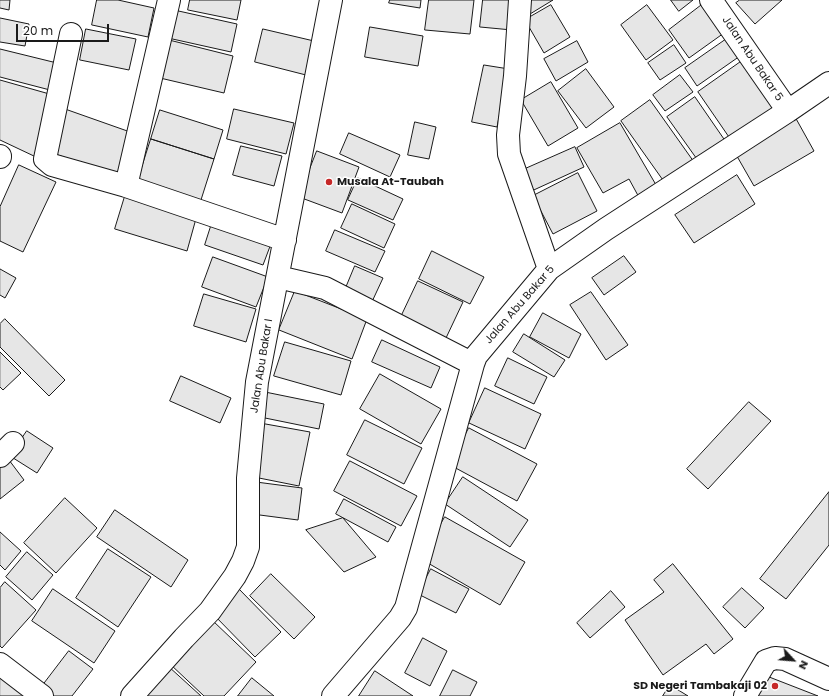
<!DOCTYPE html>
<html>
<head>
<meta charset="utf-8">
<style>
	body { margin:0 }
	#map { position:relative; width:829px; height:696px; overflow:hidden; background:#fff; font-family:Poppins,sans-serif }
	canvas { display:block }
	.north { position:absolute; left:773px; top:640px; width:40px; height:40px; -webkit-text-stroke:3px #fff; paint-order:stroke; rotate:116deg; font-size:11px; font-weight:700; line-height:16px; text-align:center; color:#1a1a1a }
	.north::after { content:''; display:block; margin:auto; width:14px; height:18px; background:#1a1a1a; clip-path:polygon(50% 0,100% 100%,50% 72%,0 100%) }
	.scale { position:absolute; left:16px; top:24px; width:93px; height:18px; box-sizing:border-box; border:2px solid #1a1a1a; border-top:0; padding-left:5px; font-size:12px; line-height:14px; white-space:nowrap; color:#1a1a1a; -webkit-text-stroke:3px #fff; paint-order:stroke }
</style>
</head>
<body>
<div id="map">
<canvas width="829" height="696"></canvas>
<div class="north">N</div>
<div class="scale">20 m</div>
</div>
<script>
const ctx = document.querySelector('canvas').getContext('2d');
ctx.lineJoin = 'round';
function paint(path, color) {
  ctx.fillStyle = color;
  ctx.fill(path, 'evenodd');
}
function trace(path, color, width, dash) {
  ctx.strokeStyle = color;
  ctx.lineWidth = width;
  ctx.lineCap = dash ? 'butt' : 'round';
  ctx.setLineDash(dash || []);
  ctx.stroke(path);
}
function drawText(font, color, halo, rows, align = 'center') {
  ctx.font = font + ' Poppins,sans-serif';
  ctx.lineWidth = 3;
  ctx.setLineDash([]);
  ctx.textBaseline = 'middle';
  ctx.strokeStyle = halo;
  ctx.fillStyle = color;
  for (const [text, x, y, turn = 0] of rows) {
    ctx.save();
    ctx.translate(x, y);
    ctx.rotate((+turn || 0) * Math.PI / 180);
    ctx.textAlign = isNaN(turn) ? turn : align;
    if (halo) ctx.strokeText(text, 0, 0);
    ctx.fillText(text, 0, 0);
    ctx.restore();
  }
}
const building = new Path2D(`
	M0,0H10L9,10L0,8Z
	M97,0H118L154,8L148,37L92,25Z
	M190,0H241L237,20L188,10Z
	M390,0H421L420,8L389,3Z
	M429,0H474L470,34L425,30Z
	M483,0H515L512,30L480,27Z
	M522,0H553L530,14Z
	M671,0H693L679,11Z
	M740,0H782L755,24L736,3Z
	M703,4L724,33L689,58L669,30Z
	M551,5L570,37L544,53L525,20Z
	M647,5L673,40L646,60L621,25Z
	M174,10L237,24L231,52L168,38Z
	M0,18L29,24L25,46L0,42Z
	M370,27L423,36L418,66L365,57Z
	M86,29L136,39L129,70L80,60Z
	M263,29L314,41L306,75L255,62Z
	M728,38L740,56L697,86L685,68Z
	M169,40L233,56L224,93L160,78Z
	M577,41L588,62L556,81L544,59Z
	M674,45L686,63L660,80L648,63Z
	M0,49L57,63L50,90L0,77Z
	M742,61L775,110L731,140L698,92Z
	M484,65L509,69L497,127L472,122Z
	M586,69L614,107L586,128L558,91Z
	M680,75L693,92L665,111L653,95Z
	M0,80L53,95L36,157L0,140Z
	M551,82L578,128L548,146L521,100Z
	M695,97L726,142L699,162L667,117Z
	M650,100L694,162L665,183L621,121Z
	M65,109L133,133L118,177L50,152Z
	M234,109L294,123L286,154L227,139Z
	M160,110L223,130L214,159L151,139Z
	M794,115L814,151L754,186L734,151Z
	M415,122L436,127L429,159L408,155Z
	M620,123L659,190L641,201L629,179L603,193L577,148Z
	M349,133L400,155L390,177L340,154Z
	M151,139L214,159L200,203L137,183Z
	M241,146L282,156L274,186L233,175Z
	M575,147L584,167L525,194L516,173Z
	M317,151L359,167L342,213L299,197Z
	M19,165L56,182L23,252L0,241V207Z
	M578,173L597,211L553,234L533,196Z
	M737,175L755,204L694,243L675,215Z
	M358,178L403,199L393,220L348,200Z
	M126,193L197,215L187,251L115,229Z
	M352,204L395,224L384,248L341,228Z
	M213,220L272,241L263,265L205,245Z
	M335,230L385,251L375,272L326,251Z
	M432,251L484,277L470,304L419,279Z
	M624,256L636,272L604,295L592,278Z
	M213,257L268,277L256,307L202,287Z
	M355,266L383,278L370,306L343,295Z
	M0,269L16,278L5,298L0,295Z
	M418,281L463,302L446,338L401,317Z
	M295,291L367,319L352,359L279,330Z
	M591,292L628,345L606,360L570,305Z
	M204,294L256,309L246,342L194,326Z
	M543,313L581,334L569,358L530,337Z
	M5,319L65,380L49,396L0,347V324Z
	M524,334L565,360L554,377L513,352Z
	M382,340L440,367L431,388L372,362Z
	M285,342L351,361L341,395L274,376Z
	M0,352L21,373L3,390L0,387Z
	M508,358L547,377L534,404L495,386Z
	M380,374L441,409L421,444L360,409Z
	M181,376L231,398L220,423L170,401Z
	M485,388L541,414L525,449L469,423Z
	M265,392L324,404L319,429L260,417Z
	M749,402L771,421L708,489L687,469Z
	M365,420L422,448L404,484L347,455Z
	M260,423L310,432L299,486L249,476Z
	M469,428L537,464L517,501L450,465Z
	M27,431L53,448L37,473L10,456Z
	M9,460L24,480L0,499V468Z
	M350,461L417,496L401,526L334,491Z
	M463,477L528,520L510,547L445,504Z
	M256,482L302,488L298,520L252,514Z
	M829,492V545L786,599L760,579Z
	M65,498L97,528L56,573L24,543Z
	M344,499L396,527L388,542L336,514Z
	M115,510L188,560L171,587L97,537Z
	M445,517L525,562L500,605L421,559Z
	M343,518L376,557L344,572L306,530Z
	M0,532L21,551L5,570L0,565Z
	M108,549L151,577L118,627L76,598Z
	M27,552L53,575L32,600L6,577Z
	M673,564L733,639L714,654L706,644L663,675L625,620L664,592L654,580Z
	M431,569L469,589L456,613L418,594Z
	M271,574L315,617L294,639L250,596Z
	M5,582L36,610L2,648L0,646V588Z
	M742,588L764,608L745,628L723,607Z
	M53,589L115,631L94,663L32,621Z
	M239,589L281,632L255,657L213,614Z
	M611,591L625,607L590,638L577,623Z
	M212,620L256,662L224,696H204L170,664Z
	M423,638L447,651L430,686L405,673Z
	M69,651L93,669L72,696H48L40,689Z
	M168,666L201,696H142Z
	M453,670L477,682L470,696H440Z
	M375,671L413,696H359Z
	M0,675L36,696H0Z
	M764,675L818,696H756Z
	M252,678L274,696H238Z
	M670,685L688,696H663Z`);
const minor = new Path2D(`
	M169,0L126,186L285,240
	M520,0L515,76L508,135L509,154L549,269
	M71,34L45,159L52,165L126,186
	M788,111L829,83
	M0,156V157
	M278,277L325,288L473,364
	M0,456L13,443
	M0,664L42,696
	M132,696L184,638L210,611L235,576L243,561L248,547V478L257,382L331,0
	M333,696L400,618L406,608L473,364L476,356L549,269L606,229L788,111L711,0
	M745,696L766,661L775,658L785,659L829,679`);
const markers = [
	[329,182,4,"#c62828"],
	[775,686,4,"#c62828"]
];
const streetNames = [
	["Jalan Abu Bakar 5",752,59,56],
	["Jalan Abu Bakar 5",520,305,-49],
	["Jalan Abu Bakar I",262,366,-81]
];
const poiNames = [
	["Musala At-Taubah",337,182],
	["SD Negeri Tambakaji 02",767,686,"right"]
];
paint(building, '#e6e6e6');
trace(building, '#1a1a1a', 1);
trace(minor, '#1a1a1a', 24);
trace(minor, '#fff', 22);
for (const [x, y, r, color] of markers) {
  const dot = new Path2D();
  dot.arc(x, y, r, 0, 2 * Math.PI);
  ctx.fillStyle = color;
  ctx.fill(dot);
  trace(dot, '#fff', 1.5);
}
drawText('11px', '#1a1a1a', '#fff', streetNames);
drawText('bold 11px', '#1a1a1a', '#fff', poiNames, 'left');
</script>
</body>
</html>
